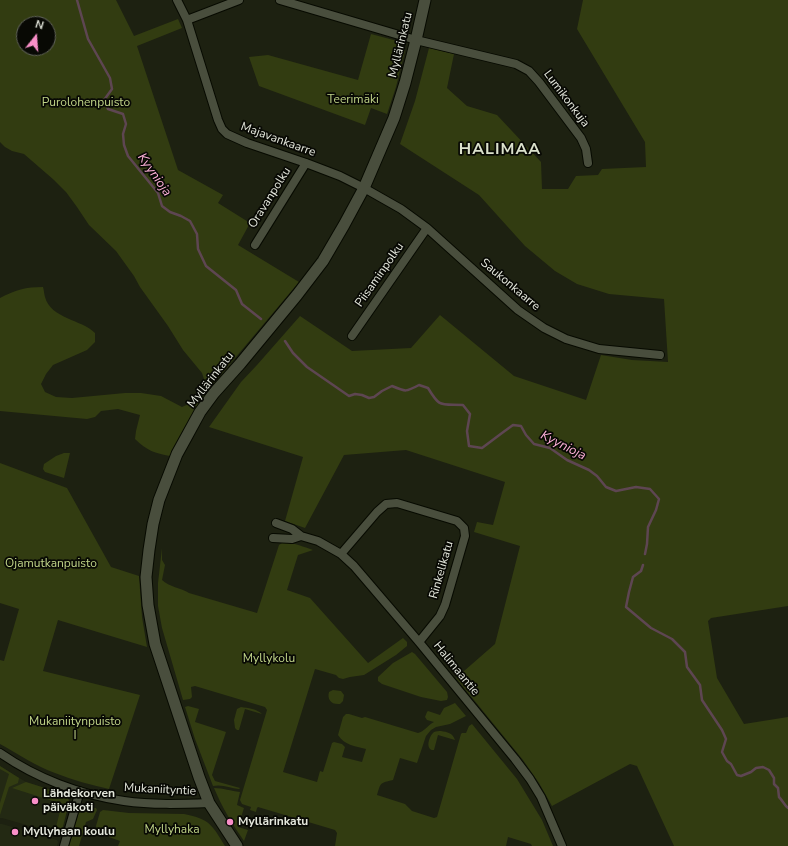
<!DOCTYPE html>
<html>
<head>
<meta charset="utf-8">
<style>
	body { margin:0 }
	#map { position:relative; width:788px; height:846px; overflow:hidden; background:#1d2111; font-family:"Nunito Sans",sans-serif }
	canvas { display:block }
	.north { position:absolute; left:16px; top:16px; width:40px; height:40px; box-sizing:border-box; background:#080904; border:1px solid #60625a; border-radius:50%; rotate:17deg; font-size:11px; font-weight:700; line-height:16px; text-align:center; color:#e4e7dc }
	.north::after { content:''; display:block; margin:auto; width:14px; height:18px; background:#f98fc8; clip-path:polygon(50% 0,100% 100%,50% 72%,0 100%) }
</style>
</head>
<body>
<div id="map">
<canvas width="788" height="846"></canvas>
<div class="north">N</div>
</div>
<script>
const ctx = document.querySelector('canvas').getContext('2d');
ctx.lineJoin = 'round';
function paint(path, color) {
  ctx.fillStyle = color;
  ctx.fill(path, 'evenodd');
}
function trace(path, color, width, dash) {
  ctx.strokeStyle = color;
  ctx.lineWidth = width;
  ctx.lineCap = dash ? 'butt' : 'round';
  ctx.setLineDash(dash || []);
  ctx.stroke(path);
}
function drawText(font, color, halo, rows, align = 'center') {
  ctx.font = font + ' "Nunito Sans",sans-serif';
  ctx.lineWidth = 3.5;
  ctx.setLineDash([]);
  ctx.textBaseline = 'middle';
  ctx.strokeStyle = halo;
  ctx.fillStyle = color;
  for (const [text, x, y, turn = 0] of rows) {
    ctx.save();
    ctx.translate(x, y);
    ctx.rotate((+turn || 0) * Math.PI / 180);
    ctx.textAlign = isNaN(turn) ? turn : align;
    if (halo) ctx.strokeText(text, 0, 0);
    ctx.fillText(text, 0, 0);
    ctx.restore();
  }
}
const built = new Path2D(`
	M0,766L26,782L64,794L67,796L69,800V803L61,834L51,832L2,818H0Z
	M0,824H2L57,840L58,842L57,846H0Z`);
const green = new Path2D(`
	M0,0H116L134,36L178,19L182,28L137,46L178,170L223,195L218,203L250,223L238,245L299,282L209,389L188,422L170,456C155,453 147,451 135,439L136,431L140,415L118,409L101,411L95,417L87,419L0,411V298C15,290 26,287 43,287C44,290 44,294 45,297C51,319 81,319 95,333V342L87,350L53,365L46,374L41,384L45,392L56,397L72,398L125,393H141L161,396L182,407L191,403L206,385L202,373L183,350L168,326L140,287L134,276L116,251L89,225L77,207L66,192L54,180L24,154L12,151L5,147L0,142ZM24,24H48V48H24Z
	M583,0H788V606L711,618L708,621L717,678L744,724L788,717V846H674L637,766L630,764L552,806L539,783L523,760L456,678L495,644L520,546L474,532L477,522L493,525L505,482L406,450L344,455L305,528L285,521L303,457L209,427L241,382L257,365L300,316L352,351L411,348L440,315L514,376L586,400L601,355L632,360L668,362L664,299L609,294L577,284L555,271L525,246L479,195L400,144L415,101L429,48L454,54L447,88L467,106L497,115L541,162L542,189H568L576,176L598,175L602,169L646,167L645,142L577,29Z
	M371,34L401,42L405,51L396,87L387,114L371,108L365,125L259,86L249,57L268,55L358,80Z
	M64,453H70L64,478L45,472L43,469L44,464L56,456Z
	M0,463L67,488L111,567L139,576L142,617L147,647L58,620L43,671L140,695L109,789C91,785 73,780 55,773C36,766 18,754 0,744V660L4,661L19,609L0,603Z
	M282,543C293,542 303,547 313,550L298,555L287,590L310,598L368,663L403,638L407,642V646L396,655L364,675L350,677L343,679L339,678L336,675L315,669L283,772L317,782L320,771L323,772L332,743L334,742L342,744L345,747L342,757L362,762L366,749C355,746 344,745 338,735L343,717L346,714H349L362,718L365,717L418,733C424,732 428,725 434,722L427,720L425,717L427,712L428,711L440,715L444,708L455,703L466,716L450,724L436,727L431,730L426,736L417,763L400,758L393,780C380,783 381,782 377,795L405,804L412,811L434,818L437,817L461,734L462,733H466L469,726L472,724L517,779L542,820L553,846H532L531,844L508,837L506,846H335L337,833L335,830L258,807L257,808L256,812L250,810L251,807L242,804L240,800L267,710L265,707L195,686L191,687L192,697L190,699L183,700L162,628L158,606V583L162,548V560L165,565L162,580C169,587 181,588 189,593L257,613L279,545Z
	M412,652L415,654L447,692L448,697L447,700L441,701L421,697L382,684L378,681V677L393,663Z
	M333,690L341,691L344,695L343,701L340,704C331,705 327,699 329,692Z
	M188,706L199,709L195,722L226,732L212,775L215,781L240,788L239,789C230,788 222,784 213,786L195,739L185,707Z
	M241,707C248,708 257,709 262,714L245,709L239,730H237L235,728L234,720L237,709Z
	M441,731C447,732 453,733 455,740L438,735L434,750C432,750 431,750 430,749C426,745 430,735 434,732C436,731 439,731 441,731Z
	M0,766L19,778L18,783L9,787L0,815V803L9,774L0,769Z
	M26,782L64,794L69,800V803L61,834L51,832L48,829L55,831L60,811L54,809L56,802L12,788Z
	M214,788C223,788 231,791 240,792L237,805L244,808L238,827L248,830L244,841C232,824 222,807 214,788Z
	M90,807L96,808L97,810L93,819L86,822L79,846H69L79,812H84L86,808Z
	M103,810L129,813L184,814C210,819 212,825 225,846H118L120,841L109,837L110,833L97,829L96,826L100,812Z`);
const stream = new Path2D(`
	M77,0L88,39L110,78L112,89L104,100L108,109L123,114L126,124L123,134L124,145L128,156L158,193L162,206L170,212L181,216L190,221L197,234L198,249L206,266L236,290L242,304L261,319
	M285,341L293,353L307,367L349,396L355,394L362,395L369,398L374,397L382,391L392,386C406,392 406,392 419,385L428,388C440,408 440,404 463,405L470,414L467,431L469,446L482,448L502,433L513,425L521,426L526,435L534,444L550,448L567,460L589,470L597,476L606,487L616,491L636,487L650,489L659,499L656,510L648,527L647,544L645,554
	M643,565L641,571L633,577L629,592L626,607L651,628L672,639L685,652L687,667L700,685L702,700L722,730L726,739L722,752L727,761L731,764L737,775L741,776L751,772L756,768L763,767L769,770L774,778V784L778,788L779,797C783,801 784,805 788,808`);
const street = new Path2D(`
	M177,0L187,20L218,120L222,129L227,134L247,143L306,163L340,176L364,188L401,209L427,228L518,310L544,328L566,339L599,349L660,355
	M280,0L416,40L516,64L529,71L539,82L581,138L586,149L588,163
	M187,20L239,0
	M255,245L306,163
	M352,336L427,228
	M276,523L292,529L301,536L318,541L341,554L354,566L419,642L515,759L530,779L541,797L562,846
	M273,538L292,539L301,536
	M341,554L377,512L386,504L397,503L457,521L464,528L465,536L445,605L440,616L419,642
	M0,753C36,778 80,795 124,801C152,805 181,804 209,803
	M64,846L80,791`);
const secondary = new Path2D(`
	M237,846L209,803L199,777L155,644L148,605L146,577L149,550L153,524L159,500L177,454L188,434L200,412L214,393L240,364L297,295L323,261L344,225L364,188L394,118L405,83L416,40L425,0`);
const markers = [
	[35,801,4,"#f98fc8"],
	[230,822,4,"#f98fc8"],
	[15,832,4,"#f98fc8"]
];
const streetNames = [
	["Myllärinkatu",401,45,-76],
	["Lumikonkuja",566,99,53],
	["Majavankaarre",278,140,20],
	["Oravanpolku",270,198,-58],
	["Piisaminpolku",380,275,-55],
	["Saukonkaarre",510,285,40],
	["Myllärinkatu",211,380,-52],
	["Rinkelikatu",442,570,-74],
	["Halimaantie",456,669,51],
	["Mukaniityntie",160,790,3]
];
const parkNames = [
	["Teerimäki",353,100],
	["Purolohenpuisto",86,103],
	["Ojamutkanpuisto",51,564],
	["Myllykolu",269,659],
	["Mukaniitynpuisto",75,722],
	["I",75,736],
	["Myllyhaka",172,830]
];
const poiNames = [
	["Lähdekorven",43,794],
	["päiväkoti",43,808],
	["Myllärinkatu",238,822],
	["Myllyhaan koulu",23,832]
];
const waterNames = [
	["Kyynioja",154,175,55],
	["Kyynioja",563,446,27]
];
const districtNames = [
	["HALIMAA",500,150]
];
paint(built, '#232913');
paint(green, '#323c11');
trace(stream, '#5e4652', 2.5);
trace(street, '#070a01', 10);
trace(secondary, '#070a01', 13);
trace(street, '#494e3d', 8);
trace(secondary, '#494e3d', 11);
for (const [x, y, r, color] of markers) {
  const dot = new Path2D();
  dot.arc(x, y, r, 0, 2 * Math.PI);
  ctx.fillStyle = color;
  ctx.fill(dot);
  trace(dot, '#080904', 1.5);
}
drawText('12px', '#e4e7dc', '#080904', streetNames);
drawText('12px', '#c0d488', '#080904', parkNames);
drawText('bold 12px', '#e4e7dc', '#080904', poiNames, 'left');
drawText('italic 13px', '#feb1d8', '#080904', waterNames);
ctx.letterSpacing = '1px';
drawText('bold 16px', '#dbe1cc', '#080904', districtNames);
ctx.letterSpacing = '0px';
</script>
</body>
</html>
